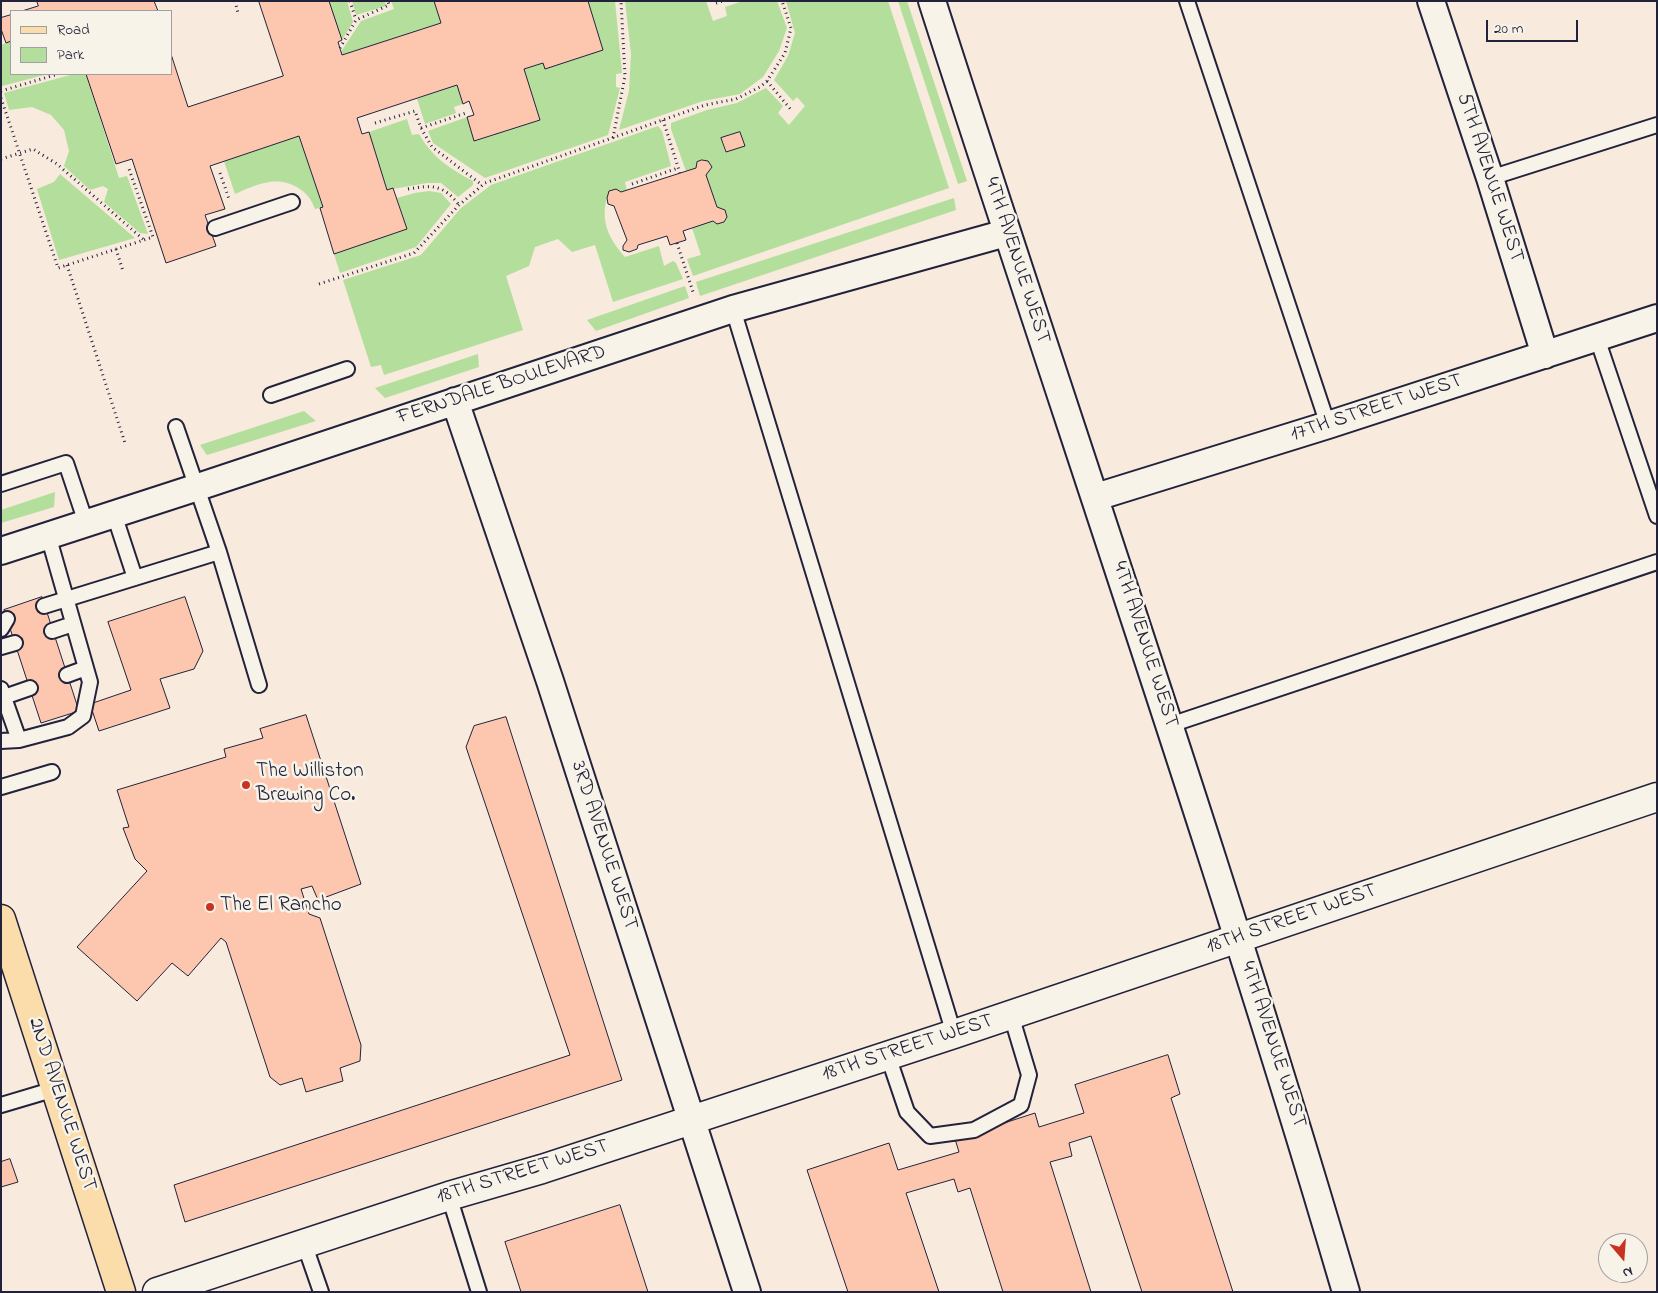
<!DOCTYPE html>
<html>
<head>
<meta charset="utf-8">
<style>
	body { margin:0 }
	#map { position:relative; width:1658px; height:1293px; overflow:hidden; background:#f8eadd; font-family:"Indie Flower",sans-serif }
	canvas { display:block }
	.frame { position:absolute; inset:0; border:2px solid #22223b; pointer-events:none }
	.legend { position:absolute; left:10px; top:10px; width:162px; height:65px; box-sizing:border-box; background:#f7f3e8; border:1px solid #a29fa3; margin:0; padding:6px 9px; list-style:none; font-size:15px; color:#22223b }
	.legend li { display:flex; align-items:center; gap:10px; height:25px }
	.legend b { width:25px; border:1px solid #a29fa3 }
	.north { position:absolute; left:1598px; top:1233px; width:50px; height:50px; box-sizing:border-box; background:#f7f3e8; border:1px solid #a29fa3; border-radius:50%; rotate:162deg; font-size:14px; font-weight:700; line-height:20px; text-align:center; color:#22223b }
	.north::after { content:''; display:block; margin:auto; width:18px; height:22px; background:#c8321e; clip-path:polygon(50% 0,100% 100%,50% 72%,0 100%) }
	.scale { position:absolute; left:1486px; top:20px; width:92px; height:22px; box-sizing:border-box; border:2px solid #22223b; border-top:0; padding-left:6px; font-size:15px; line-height:18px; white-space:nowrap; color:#22223b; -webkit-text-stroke:4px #f7f3e8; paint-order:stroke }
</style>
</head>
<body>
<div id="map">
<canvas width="1658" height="1293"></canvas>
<div class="frame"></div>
<ul class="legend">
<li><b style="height:6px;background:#fbddab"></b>Road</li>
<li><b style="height:14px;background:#b3de9c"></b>Park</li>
</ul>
<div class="north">N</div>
<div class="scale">20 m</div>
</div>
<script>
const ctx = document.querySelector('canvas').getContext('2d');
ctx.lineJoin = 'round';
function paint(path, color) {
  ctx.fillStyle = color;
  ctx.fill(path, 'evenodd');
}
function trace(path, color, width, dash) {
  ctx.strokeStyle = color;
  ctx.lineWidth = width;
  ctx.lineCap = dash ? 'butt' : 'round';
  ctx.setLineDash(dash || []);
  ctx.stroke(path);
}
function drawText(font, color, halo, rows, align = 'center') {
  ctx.font = font + ' "Indie Flower",sans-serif';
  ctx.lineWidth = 5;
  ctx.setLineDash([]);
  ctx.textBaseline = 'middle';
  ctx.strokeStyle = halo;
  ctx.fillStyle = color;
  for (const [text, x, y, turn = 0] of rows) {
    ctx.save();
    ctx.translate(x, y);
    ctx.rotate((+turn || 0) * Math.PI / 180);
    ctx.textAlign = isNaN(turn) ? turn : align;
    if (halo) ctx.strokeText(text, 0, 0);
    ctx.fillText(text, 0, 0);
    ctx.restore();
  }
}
const green = new Path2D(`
	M329,1H347L353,22L342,40Z
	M352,1H385L386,6L356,15Z
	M391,1H434L441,23L342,55L341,52L361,21L394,9Z
	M588,1H615L622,73L616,74V87L620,88L608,135L485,178L433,143L428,131L467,117L475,141L540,120L524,69L543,63L603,50Z
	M625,1H706L713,21L727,16L725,7L743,1H777L787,28L779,51L763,77L740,94L703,101L619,130L629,91L631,54Z
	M786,1H888L949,188L693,276L687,259L701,255L692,228L713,221L724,222L727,217L725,210L717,207L706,175L697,162L696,168L686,171L671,129V123L707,110L737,103L766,88L783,106L778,113L789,125L805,106L797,97L793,101L774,80L788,56L795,33ZM740,132L745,146L725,152L721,138Z
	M898,1H907L967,181L958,184Z
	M11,41V74H48L2,86L1,45Z
	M74,74H86L119,178L127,176L148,234L140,233L104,202L108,189L103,186L90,190L64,166L69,151L64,130L51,115L32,107L9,110L4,93Z
	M457,85L463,104L454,107L456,113L425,124L417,99Z
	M407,119L412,135L419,134C431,156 451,170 473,181V185L458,197L441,183H427L387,190L369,132Z
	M658,126L662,131L671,166L625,182L627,191L621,192L616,189L609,191C599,218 607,237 625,257L659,246L664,266L673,261L676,263L683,279L613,302L595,245L572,252L558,239L535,247L529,266L506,276L523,330L384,375L381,365L371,367L343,280L421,255L461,208L491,185Z
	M299,136L323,207L315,209C309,190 289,179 269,182C257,184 246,189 235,194L224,161Z
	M60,174L135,238L59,260L37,189L54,182Z
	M429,191L441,193L451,204L416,247L340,273L334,254L407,229L397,198L415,193Z
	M954,198L956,210L700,296L696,282Z
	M685,286L689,298L596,331L587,320Z
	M478,354L479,367L385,398L375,388Z
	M304,411L316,421L207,455L200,445Z
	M55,492L54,507L1,523V510Z`);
const building = new Path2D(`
	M37,1H154L158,11H22L38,6Z
	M259,1H329L342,40L338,42L342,55L441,23L434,1H588L603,50L545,69L543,63L524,69L540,120L474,141L467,117L474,115L469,101L463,104L457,85L357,118L362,134L369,132L387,190L393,188L407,229L334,254L320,208L323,207L299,136L210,166L225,209L205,215L216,246L166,263L132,159L116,164L86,74H171V54L188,107L283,76Z
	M11,15V41L6,43L1,29V18Z
	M740,132L745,146L726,152L721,138Z
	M702,160L708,161L712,167L706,175L717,207L725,210L727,217L724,222L717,224L713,221L683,231L686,240L670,245L667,236L638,245L637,249L629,252L623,250V246L627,240L614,206L608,204L607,198L609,191L616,189L621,192L696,168L697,162Z
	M42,597L79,711L41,723L4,610Z
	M185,597L203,651L194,669L160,679L170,708L99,731L90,704L131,690L108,622Z
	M306,715L361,884L318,900L312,886L301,889L309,914L320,918L361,1045L360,1061L340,1068L343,1081L306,1092L302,1078L280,1085L270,1077L226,942L221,938L188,976L172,963L137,1001L77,947L147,871L135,859L123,828L129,827L117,790L226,757L224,749L263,738L260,729Z
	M506,717L622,1080L185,1222L174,1185L570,1055L466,747L474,726Z
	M1168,1055L1180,1094L1171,1098L1233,1292H1142L1091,1136L1069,1143L1072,1156L1050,1162L1091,1292H1003L970,1188L958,1192L954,1179L906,1193L939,1292H848L807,1170L889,1143L898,1170L959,1152L955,1139L1035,1113L1039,1127L1084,1113L1075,1085Z
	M10,1159L18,1182L1,1187V1162Z
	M620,1205L648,1292H521L505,1242Z`);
const path = new Path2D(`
	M235,1L238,13
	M350,1L356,20
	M716,3L723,1
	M340,48L356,20L389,5L388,1
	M767,81L792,111
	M1,91L58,74
	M1,98L58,268L153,237L128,166
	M663,120L680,173
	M375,123L415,111L421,128L432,147L482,185
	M421,128L466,113
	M613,138L625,76L621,1
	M1,159L33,149L57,164L144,240
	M220,173L229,199
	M632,184L678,168
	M408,189C432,185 443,184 459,205
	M677,243L693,292
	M116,249L123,271
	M67,265L125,443
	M319,284L414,253L459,205L485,183L705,105L736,99L760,87L767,81L785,53L791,28L782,1`);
const lane = new Path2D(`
	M1187,1L1328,425
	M1490,178L1657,125
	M215,228L292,202
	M733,309L954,1034
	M1597,338L1657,516
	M271,395L347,369
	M176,427L219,552L259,685
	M1,484L66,463L86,523
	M114,514L135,578
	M44,606L219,552
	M1,629L7,619
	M52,631L73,624
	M1,647L15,643
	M67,675L86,668
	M1,689L19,740
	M4,697L30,688
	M1170,725L1657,562
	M1,741L19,740L68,727L83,716L90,682L48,535
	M1,787L52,772
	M888,1056L907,1112L930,1136L974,1130L1021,1105L1029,1075L1011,1015
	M1,1105L55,1089
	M449,1196L479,1292
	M304,1243L321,1292`);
const street = new Path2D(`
	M932,1C1070,431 1219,858 1346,1292
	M1431,1L1490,178L1545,355
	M455,401L550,681L747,1292
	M1096,497L1328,425L1657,318
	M1,551L198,487L733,309L1006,233`);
const secondary = new Path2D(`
	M157,1292L449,1196L542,1169L954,1034L1657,797`);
const primary = new Path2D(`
	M1,919L121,1292`);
const markers = [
	[246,785,5,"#c8321e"],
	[210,907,5,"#c8321e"]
];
const streetNames = [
	["5TH AVENUE WEST",1489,178,72],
	["4TH AVENUE WEST",1016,261,72],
	["FERNDALE BOULEVARD",502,386,-18],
	["17TH STREET WEST",1377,409,-18],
	["4TH AVENUE WEST",1144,645,72],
	["3RD AVENUE WEST",603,846,72],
	["18TH STREET WEST",1292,920,-19],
	["4TH AVENUE WEST",1272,1045,72],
	["18TH STREET WEST",908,1049,-18],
	["2ND AVENUE WEST",61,1105,72],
	["18TH STREET WEST",523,1173,-17]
];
const poiNames = [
	["The Williston",256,773],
	["Brewing Co.",256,797],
	["The El Rancho",220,907]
];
paint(green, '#b3de9c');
paint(building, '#fdc7af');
trace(building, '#22223b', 1);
trace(lane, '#22223b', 18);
trace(street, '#22223b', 30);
trace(secondary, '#22223b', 31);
trace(primary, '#22223b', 31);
trace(path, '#22223b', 3, [1, 4]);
trace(lane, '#f7f3e8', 14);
trace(street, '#f7f3e8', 26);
trace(secondary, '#f7f3e8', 28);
trace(primary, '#fbddab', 28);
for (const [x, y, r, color] of markers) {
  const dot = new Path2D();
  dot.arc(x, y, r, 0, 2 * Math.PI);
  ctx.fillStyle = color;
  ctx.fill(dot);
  trace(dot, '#f7f3e8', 2);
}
drawText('21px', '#22223b', '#f7f3e8', streetNames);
drawText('21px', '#22223b', '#f7f3e8', poiNames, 'left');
</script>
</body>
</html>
